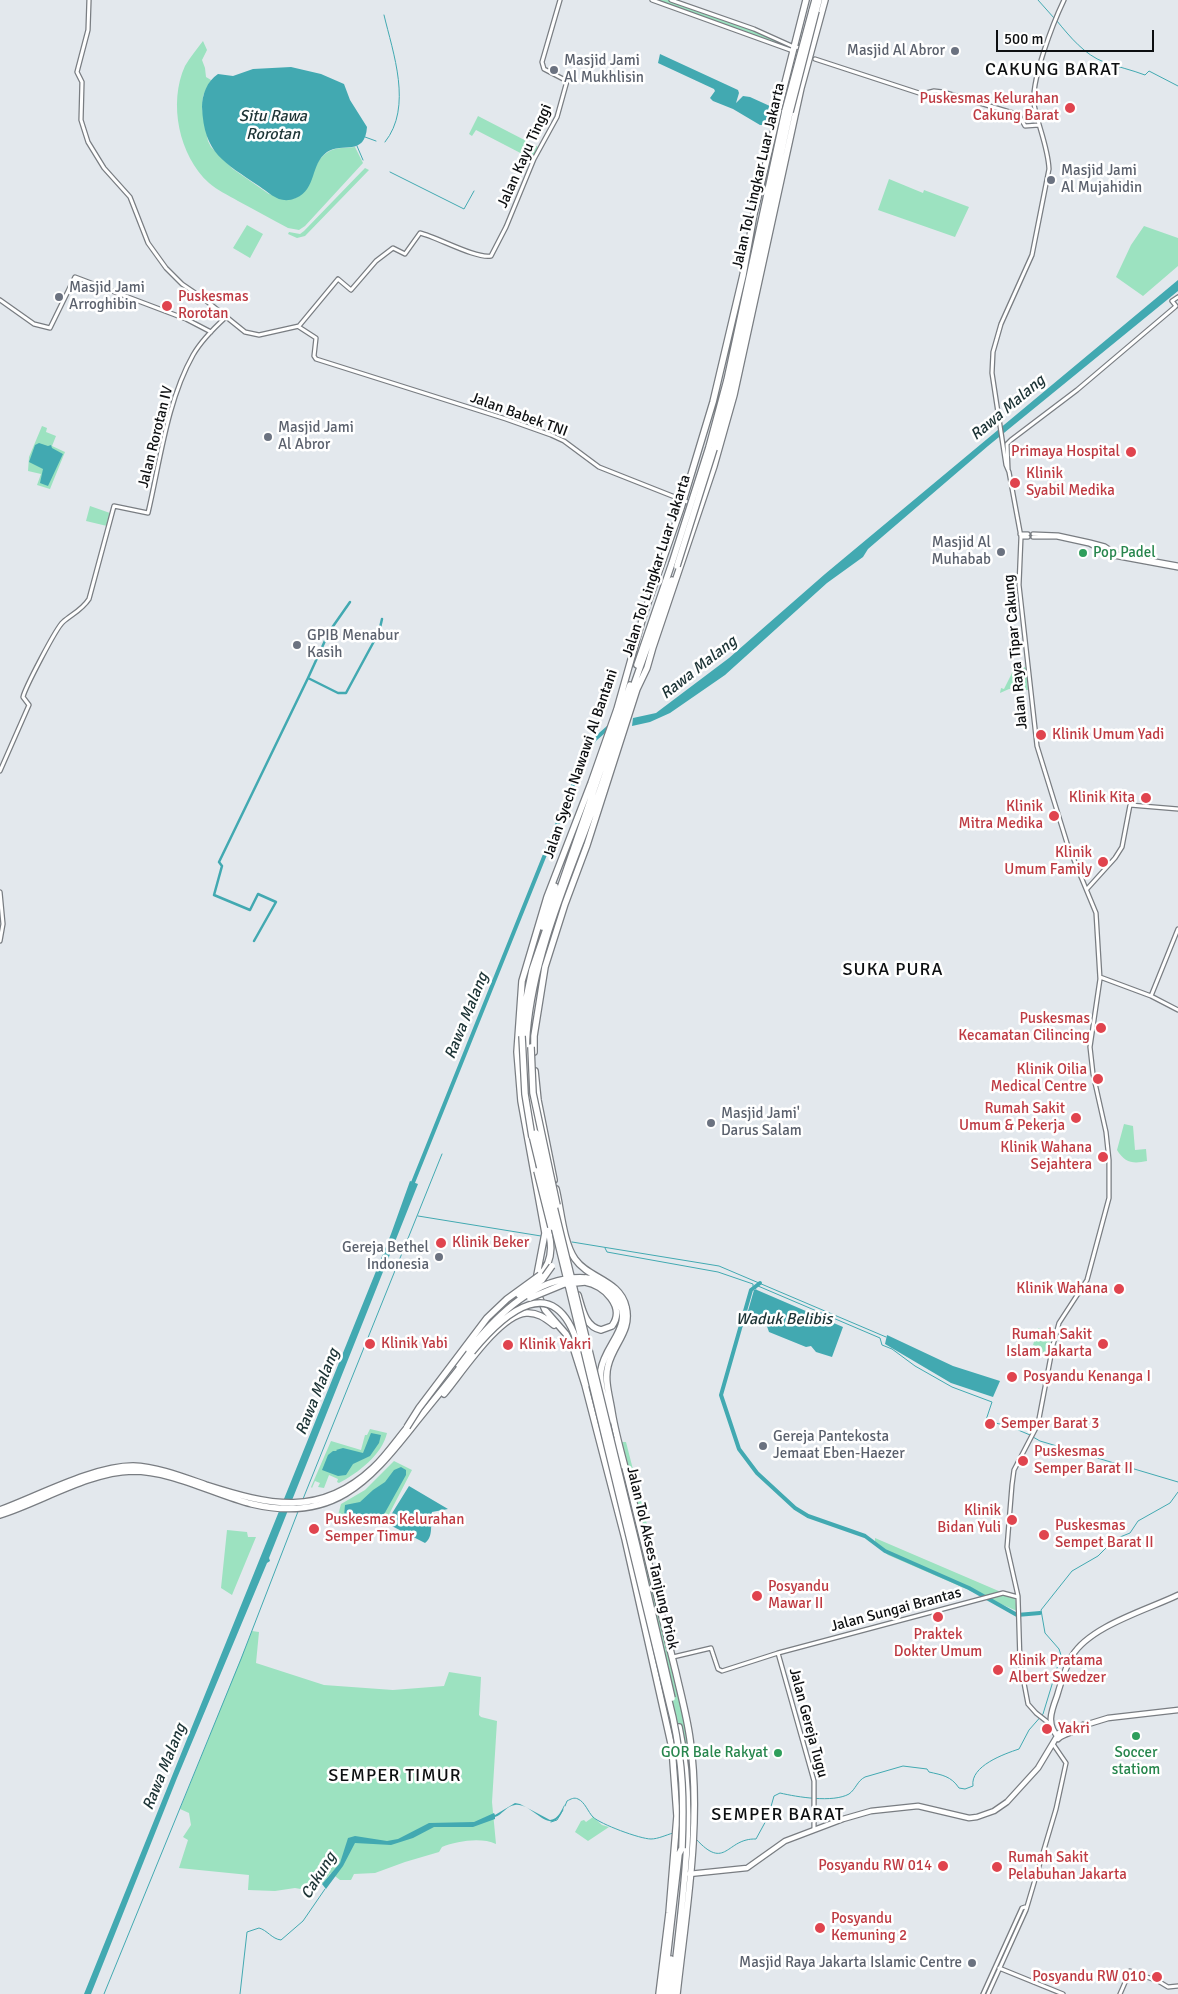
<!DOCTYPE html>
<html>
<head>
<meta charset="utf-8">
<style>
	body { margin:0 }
	#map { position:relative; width:1178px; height:1994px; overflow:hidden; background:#e3e8ed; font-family:Signika,sans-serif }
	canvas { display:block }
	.scale { position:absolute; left:996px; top:30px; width:158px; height:22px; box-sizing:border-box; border:2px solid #0d0f11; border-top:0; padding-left:6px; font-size:15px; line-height:18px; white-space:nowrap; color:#0d0f11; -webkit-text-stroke:4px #fff; paint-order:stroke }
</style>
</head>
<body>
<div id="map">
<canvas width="1178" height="1994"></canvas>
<div class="scale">500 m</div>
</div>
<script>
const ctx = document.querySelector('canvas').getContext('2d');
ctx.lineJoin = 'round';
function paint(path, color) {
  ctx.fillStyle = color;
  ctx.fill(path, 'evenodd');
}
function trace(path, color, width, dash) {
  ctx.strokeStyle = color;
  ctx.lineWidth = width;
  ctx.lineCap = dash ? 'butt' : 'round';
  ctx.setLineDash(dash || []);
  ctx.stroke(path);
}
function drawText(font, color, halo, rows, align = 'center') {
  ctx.font = font + ' Signika,sans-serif';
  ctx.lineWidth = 5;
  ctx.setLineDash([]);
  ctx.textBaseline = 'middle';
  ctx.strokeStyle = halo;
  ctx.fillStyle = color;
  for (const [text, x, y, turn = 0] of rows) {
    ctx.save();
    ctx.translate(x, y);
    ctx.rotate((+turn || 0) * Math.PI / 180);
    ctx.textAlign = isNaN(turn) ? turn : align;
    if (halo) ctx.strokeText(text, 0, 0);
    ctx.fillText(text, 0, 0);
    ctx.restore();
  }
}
const green = new Path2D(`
	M652,0H670L754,29L794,47L793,50Z
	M203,41L207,50L202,60L205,68L206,77L211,80L203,96L202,108L208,141L211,147L233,169L269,194L293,199C316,189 309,163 328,152C335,147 347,148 355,147L363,163L305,226L299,230L288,228C271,219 255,210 238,201C228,195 217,190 209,183C179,156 168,103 185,66C190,57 197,49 203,41Z
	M478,116L538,147L532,159L476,130L472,136L469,134Z
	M365,168L369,170L305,236L297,238L288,234L289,232L300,234L304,231Z
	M889,179L923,193L924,190L969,207L955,237L878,210Z
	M247,225L263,234L250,258L233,248Z
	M1144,226L1178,238V266L1143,296L1116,277L1131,245Z
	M42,426L47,428L46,432L56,436L52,446L65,452L50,489L37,485L41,474L28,471L29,457Z
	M90,506L110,513L107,526L86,521Z
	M1013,666L1021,671L1024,667L1026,668L1028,690L1009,689L1000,693L1001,688L1004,689L1013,671L1011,669Z
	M1124,1124L1133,1126L1135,1150L1146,1149L1147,1161C1133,1164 1125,1163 1117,1150Z
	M1038,1328L1052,1335L1048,1354L1045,1356L1033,1345Z
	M370,1429L387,1433C382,1455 358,1473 339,1483L337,1482L338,1479L329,1475L324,1488L318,1487L320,1483L315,1481L312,1488L311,1487L331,1441L361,1450L365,1435H367Z
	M619,1442H626L655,1556L647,1558L690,1735L694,1824L688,1823L684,1752L633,1531L639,1534Z
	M394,1461L412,1470L384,1524L369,1519L365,1527L348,1521L337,1519L341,1504L365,1490Z
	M227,1530L247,1532L248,1537H256L232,1595L221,1588Z
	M875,1538L1015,1598L1017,1611L888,1555L875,1543Z
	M252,1631L259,1632L256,1663L324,1685L393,1690L444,1686L449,1672L481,1677L479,1715L481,1717L497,1721L492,1802L496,1844C481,1837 457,1841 442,1847L439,1852L405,1862L375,1873L354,1874L351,1880H340L331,1873L322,1884L316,1888L306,1890L295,1888L275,1891L248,1890L249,1875L179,1868L188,1840L183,1837L191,1825L189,1813L180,1809Z
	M593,1817L602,1825L609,1827L588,1841L575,1832L581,1821L584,1820L586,1822Z`);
const water = new Path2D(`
	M660,54L738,90L739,93L736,103L743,96L750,97L772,107L774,111L769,121L763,125H760L733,109L713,101L710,98L715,91L714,89L658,63Z
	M291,67L321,74L344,84L350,100L367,127C365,157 342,142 327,152C310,164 317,189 296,198C280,205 271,194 259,186C224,162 204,154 202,107C202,95 207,81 218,74L233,76L253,69Z
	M1178,280V291L988,446L868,549L863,557L827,583L725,675L670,713L650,722L632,726L633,718L656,713L729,658L825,574Z
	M39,443L48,446L51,445L52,448L63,454L48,486L40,483L43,469L29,462L35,445Z
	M410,1181L418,1184L269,1558L270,1561L267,1563L177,1778L91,1994H84L391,1234Z
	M754,1290H757L843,1327L832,1357L816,1352L811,1346L806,1347L769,1332L764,1318L748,1311Z
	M887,1335L953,1366L1000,1381L993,1397L951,1383L885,1344Z
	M371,1433L381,1435L379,1443L370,1456L353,1464L346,1475L338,1476L322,1470L328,1455L333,1451H337L336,1450L343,1448L363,1453Z
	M401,1467L406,1470V1475L382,1518L367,1516L361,1522L344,1516L345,1505L360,1502L373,1490L385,1482L394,1470Z
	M409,1486L448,1509L432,1512C430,1522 434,1537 425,1543L386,1523Z
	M515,1803L520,1804L550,1820C559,1819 561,1810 565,1804C553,1844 534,1802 515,1805C506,1806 502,1815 495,1817V1819L473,1827H434L413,1838L391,1845L355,1843L343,1866L326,1889L322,1884L340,1863L348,1838L355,1836L387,1841L398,1839L429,1823L474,1822L494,1813L495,1815Z`);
const stream = new Path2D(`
	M1038,0L1054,18
	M384,15C393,53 413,107 385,142
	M1057,21C1070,37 1085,55 1104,62C1118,67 1132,70 1145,75L1149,71L1178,86
	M365,137L376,141
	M357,146L363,160
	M390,172L464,209L474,191
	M418,1216L541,1236
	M572,1242L719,1266L886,1337
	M605,1248L607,1252L718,1272L753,1284V1286
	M755,1286L756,1290
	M758,1286L880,1338L882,1345L892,1349L915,1366L952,1387L992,1402L986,1420L988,1421L1011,1427L1030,1435
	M1033,1437L1040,1441L1178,1482
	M303,1499L442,1154
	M565,1806L567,1801C571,1799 574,1797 578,1799C585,1802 588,1812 593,1817C600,1824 640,1839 651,1839C658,1839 666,1835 673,1833
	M551,1822L557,1820L563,1810
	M696,1839C726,1872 726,1838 756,1839L768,1817L774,1796L780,1793C797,1797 833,1803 849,1794C856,1789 857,1781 865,1777L903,1766L927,1769L929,1772C942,1775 951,1776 959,1788L965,1789L973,1786C970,1766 1004,1754 1019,1749L1029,1730L1043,1714L1061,1655L1059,1649L1045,1633L1041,1610L1072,1571L1098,1556L1115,1539L1130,1533L1138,1521L1170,1503L1178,1492
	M104,1994L241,1659L299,1509
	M240,1994L247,1932L259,1928C267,1930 272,1939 281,1940L303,1921L325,1889`);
const canal = new Path2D(`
	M308,678L329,632L350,602
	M254,941L276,902L258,894L250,910L214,895L222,866L219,862L308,678L338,693H346L379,632L382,619`);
const river = new Path2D(`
	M412,1185L579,770L594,740L610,726
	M760,1283L751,1290L721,1395L739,1449L757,1473L795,1508L808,1516L865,1536L885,1551L969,1588L1017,1615L1040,1613`);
const minor = new Path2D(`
	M89,0L88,30L77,72L82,82L81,120L88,142L104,168L130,197L148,243L166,268L182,284L204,299L245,332L259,335L299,326
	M652,0L793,51
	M671,0L754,29L794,47L803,48
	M815,59L922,94L934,91L943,92L1013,113L1020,117L1025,126L1039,125
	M0,300L34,324L50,328L75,277L186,319L211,332
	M299,326L338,279L351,290L376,261L393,248L405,254L420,233C437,237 476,259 491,256L506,227L534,159L557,117L567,81L544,69L542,62L560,0
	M299,327L316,338L314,356L316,359L506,419L551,435L564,441L599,467L690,503
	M1008,469L1007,444L1011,440L1077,390L1175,307L1176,306L1172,301L1178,297
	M1020,534H1028
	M1033,534L1058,535L1090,542L1105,546L1117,554L1178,565
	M1021,537H1028
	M1033,537H1057L1089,544L1113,556L1178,568
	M0,771L29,705L23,697C25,688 56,628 63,622C72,614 82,610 89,599L114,506L148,513C160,462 167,401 193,355C201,341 214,328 226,317
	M1087,889L1115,858L1122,847L1130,805L1178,809
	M0,892L3,924L0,941
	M1100,977L1151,996L1178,1010
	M1151,996L1178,929
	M778,1653L814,1781V1829
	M673,1657L711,1648L718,1669L722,1671L778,1653L1003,1593L1018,1597
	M1050,1724L1036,1713L1028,1704L1020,1662L1018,1596L1007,1547L1012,1485L1014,1470L1038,1424L1053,1345L1059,1323L1087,1280L1109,1198V1160L1106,1132L1093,1074L1090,1047L1100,979L1096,913L1067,843L1037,746L1019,585L1021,537L1009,472L1006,465L992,373L993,352L1001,324L1032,255L1049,169C1048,147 1038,126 1034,104C1031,80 1053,23 1064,0
	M999,1968L1063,1994
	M983,1994L1022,1908L1025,1907
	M988,1994L1026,1910L1056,1809L1066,1763L1053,1744
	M1120,1994L1130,1971L1158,1981L1168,1987L1178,1986`);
const major = new Path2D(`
	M1059,1738C1046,1724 1051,1712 1057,1696C1061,1682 1065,1668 1072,1656C1090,1626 1147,1610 1178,1595
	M1058,1739C1065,1732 1077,1733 1083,1725
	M689,1874L747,1868L785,1841L843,1819L871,1811L918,1806L969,1818L977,1817L994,1811L1007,1802L1038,1768L1059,1733L1108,1718L1178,1710`);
const highway = new Path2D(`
	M812,11L815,0
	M816,11L819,0
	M709,447L727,380L785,111
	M714,449L732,382L790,112
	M637,665L672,563
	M542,927L555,886
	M522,1036L526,999L532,970L630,685
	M534,1052V1036L545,967L565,904L587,845L637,689L647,668L653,647L714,466L734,395L801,88L825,0
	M535,1071L538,1100L554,1180
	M536,1133C531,1101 524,1065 527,1032C534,951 570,874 597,798C610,763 619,728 631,693C644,655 658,618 672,580
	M556,1189C561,1209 563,1242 575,1259C589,1279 620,1280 626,1307C632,1331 613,1344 608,1366C604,1380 610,1398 612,1412C616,1437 624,1462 630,1487C645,1549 661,1611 676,1673C681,1695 687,1717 690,1739C702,1823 686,1911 677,1994
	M540,1275C559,1255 548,1231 543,1207
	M585,1278C597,1279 607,1285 615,1295C637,1326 605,1342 601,1370C599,1386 606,1404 610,1420
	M536,1280L545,1233L521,1101L517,1052L522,981L547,897L591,783L617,709L643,617L681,508L713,402L743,275L754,214L785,83L806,0
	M537,1292L545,1310L566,1334L573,1347L585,1385L625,1539L672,1748L677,1816L669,1913L659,1994
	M578,1295C582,1308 585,1327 601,1330L612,1326C626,1307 604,1285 585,1282
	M578,1345L590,1384
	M458,1364L469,1350
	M444,1394C461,1374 499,1315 526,1313C537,1312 545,1318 554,1325
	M615,1441L620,1466
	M0,1510C38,1496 94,1466 133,1466C158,1467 183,1477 206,1485C269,1505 320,1518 373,1468C387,1455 398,1438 410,1424
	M0,1515C41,1502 89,1472 132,1471C173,1471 213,1494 252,1504C332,1523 368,1483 413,1426C433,1401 453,1377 472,1352
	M663,1994L679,1854L682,1848
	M667,1994L671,1959
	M672,1994C681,1905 698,1815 679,1727`);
const highwayBridge = new Path2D(`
	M785,111L812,11
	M790,112L816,11
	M672,563L709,447
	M677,566L714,449
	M522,1036L525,1094L532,1137
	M531,1047L533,1093L557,1205
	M536,1133L638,1551L672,1698
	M532,1135L673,1718C683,1765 684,1800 682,1848
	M537,1171L551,1227
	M519,1295L542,1280L552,1266
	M530,1298L564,1284L585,1282
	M469,1350C497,1315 537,1275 585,1278
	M472,1352C505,1312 555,1269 578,1345
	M407,1427L419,1408L487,1318L507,1299L540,1275`);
const markers = [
	[955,51,5,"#6b7280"],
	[554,70,5,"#6b7280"],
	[1070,108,6,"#e0444e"],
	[1051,180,5,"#6b7280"],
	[59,297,5,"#6b7280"],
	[167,306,6,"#e0444e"],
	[268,437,5,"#6b7280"],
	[1131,452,6,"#e0444e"],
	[1015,483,6,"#e0444e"],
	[1001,552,5,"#6b7280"],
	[1083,553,5,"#2e9e5b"],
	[297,645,5,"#6b7280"],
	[1041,735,6,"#e0444e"],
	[1146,798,6,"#e0444e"],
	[1054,816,6,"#e0444e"],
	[1103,862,6,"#e0444e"],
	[1101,1028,6,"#e0444e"],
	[1098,1079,6,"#e0444e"],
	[1076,1118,6,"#e0444e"],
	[711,1123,5,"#6b7280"],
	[1103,1157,6,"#e0444e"],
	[441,1243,6,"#e0444e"],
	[439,1257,5,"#6b7280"],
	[1119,1289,6,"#e0444e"],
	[370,1344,6,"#e0444e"],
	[1103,1344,6,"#e0444e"],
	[508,1345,6,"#e0444e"],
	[1012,1377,6,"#e0444e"],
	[990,1424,6,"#e0444e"],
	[763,1446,5,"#6b7280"],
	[1023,1461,6,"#e0444e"],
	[1012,1520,6,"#e0444e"],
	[314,1529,6,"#e0444e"],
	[1044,1535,6,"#e0444e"],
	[757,1596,6,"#e0444e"],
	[938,1617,6,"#e0444e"],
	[998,1670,6,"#e0444e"],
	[1047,1729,6,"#e0444e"],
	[1136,1736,5,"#2e9e5b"],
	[778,1753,5,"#2e9e5b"],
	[943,1866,6,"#e0444e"],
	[997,1867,6,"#e0444e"],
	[820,1928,6,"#e0444e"],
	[972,1963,5,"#6b7280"],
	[1157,1977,6,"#e0444e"]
];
const worshipNames = [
	["Masjid Al Abror",945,51,"right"],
	["Masjid Jami",564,61],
	["Al Mukhlisin",564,78],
	["Masjid Jami",1061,171],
	["Al Mujahidin",1061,188],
	["Masjid Jami",69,288],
	["Arroghibin",69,305],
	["Masjid Jami",278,428],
	["Al Abror",278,445],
	["Masjid Al",991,543,"right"],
	["Muhabab",991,560,"right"],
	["GPIB Menabur",307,636],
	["Kasih",307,653],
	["Masjid Jami'",721,1114],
	["Darus Salam",721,1131],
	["Gereja Bethel",429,1248,"right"],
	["Indonesia",429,1265,"right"],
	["Gereja Pantekosta",773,1437],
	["Jemaat Eben-Haezer",773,1454],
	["Masjid Raya Jakarta Islamic Centre",962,1963,"right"]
];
const healthNames = [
	["Puskesmas Kelurahan",1059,99,"right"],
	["Cakung Barat",1059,116,"right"],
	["Puskesmas",178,297],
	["Rorotan",178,314],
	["Primaya Hospital",1120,452,"right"],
	["Klinik",1026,474],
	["Syabil Medika",1026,491],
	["Klinik Umum Yadi",1052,735],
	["Klinik Kita",1135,798,"right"],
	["Klinik",1043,807,"right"],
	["Mitra Medika",1043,824,"right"],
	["Klinik",1092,853,"right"],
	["Umum Family",1092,870,"right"],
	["Puskesmas",1090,1019,"right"],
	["Kecamatan Cilincing",1090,1036,"right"],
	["Klinik Oilia",1087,1070,"right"],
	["Medical Centre",1087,1087,"right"],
	["Rumah Sakit",1065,1109,"right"],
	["Umum & Pekerja",1065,1126,"right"],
	["Klinik Wahana",1092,1148,"right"],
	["Sejahtera",1092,1165,"right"],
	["Klinik Beker",452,1243],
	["Klinik Wahana",1108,1289,"right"],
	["Rumah Sakit",1092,1335,"right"],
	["Islam Jakarta",1092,1352,"right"],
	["Klinik Yabi",381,1344],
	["Klinik Yakri",519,1345],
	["Posyandu Kenanga I",1023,1377],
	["Semper Barat 3",1001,1424],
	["Puskesmas",1034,1452],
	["Semper Barat II",1034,1469],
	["Klinik",1001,1511,"right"],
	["Bidan Yuli",1001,1528,"right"],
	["Puskesmas Kelurahan",325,1520],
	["Semper Timur",325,1537],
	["Puskesmas",1055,1526],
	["Sempet Barat II",1055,1543],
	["Posyandu",768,1587],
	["Mawar II",768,1604],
	["Praktek",938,1635,"center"],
	["Dokter Umum",938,1652,"center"],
	["Klinik Pratama",1009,1661],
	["Albert Swedzer",1009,1678],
	["Yakri",1058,1729],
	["Rumah Sakit",1008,1858],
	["Pelabuhan Jakarta",1008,1875],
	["Posyandu RW 014",932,1866,"right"],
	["Posyandu",831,1919],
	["Kemuning 2",831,1936],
	["Posyandu RW 010",1146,1977,"right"]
];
const streetNames = [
	["Jalan Kayu Tinggi",525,156,-66],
	["Jalan Tol Lingkar Luar Jakarta",759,176,-77],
	["Jalan Babek TNI",519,415,20],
	["Jalan Rorotan IV",156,437,-76],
	["Jalan Tol Lingkar Luar Jakarta",657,566,-72],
	["Jalan Raya Tipar Cakung",1016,652,-95],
	["Jalan Syech Nawawi Al Bantani",581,764,-71],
	["Jalan Tol Akses Tanjung Priok",652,1558,77],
	["Jalan Sungai Brantas",896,1610,-15],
	["Jalan Gereja Tugu",808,1723,75]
];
const leisureNames = [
	["Pop Padel",1093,553],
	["GOR Bale Rakyat",768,1753,"right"],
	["Soccer",1136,1753,"center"],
	["statiom",1136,1770,"center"]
];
const waterNames = [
	["Situ Rawa",273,117],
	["Rorotan",273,135],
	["Rawa Malang",1008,408,-40],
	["Rawa Malang",699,668,-38],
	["Rawa Malang",467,1016,-68],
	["Waduk Belibis",784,1320],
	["Rawa Malang",318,1392,-68],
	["Rawa Malang",165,1767,-68],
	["Cakung",319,1876,-58]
];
const quarterNames = [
	["CAKUNG BARAT",1053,70],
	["SUKA PURA",893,970],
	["SEMPER TIMUR",395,1776],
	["SEMPER BARAT",778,1815]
];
paint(green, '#9ce2c0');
paint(water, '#42a9b1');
trace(stream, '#42a9b1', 1);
trace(canal, '#42a9b1', 2.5);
trace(river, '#42a9b1', 4);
trace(minor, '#797d82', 5.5);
trace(major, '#797d82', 7);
trace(highway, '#797d82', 8);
trace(minor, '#fff', 3);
trace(major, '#fff', 4.5);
trace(highway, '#fff', 5.5);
trace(highwayBridge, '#797d82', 8, []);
trace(highwayBridge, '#fff', 5.5);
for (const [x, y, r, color] of markers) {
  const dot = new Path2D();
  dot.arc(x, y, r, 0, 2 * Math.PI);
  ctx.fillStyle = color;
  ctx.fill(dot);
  trace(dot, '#fff', 2);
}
drawText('15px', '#5b616d', '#fff', worshipNames, 'left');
drawText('15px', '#be3a42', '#fff', healthNames, 'left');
drawText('15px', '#0d0f11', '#fff', streetNames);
drawText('15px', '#27864d', '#fff', leisureNames, 'left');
drawText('italic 16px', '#1c3335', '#fff', waterNames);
ctx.letterSpacing = '1px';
drawText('18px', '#0d0f11', '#fff', quarterNames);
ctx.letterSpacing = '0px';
</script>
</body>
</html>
